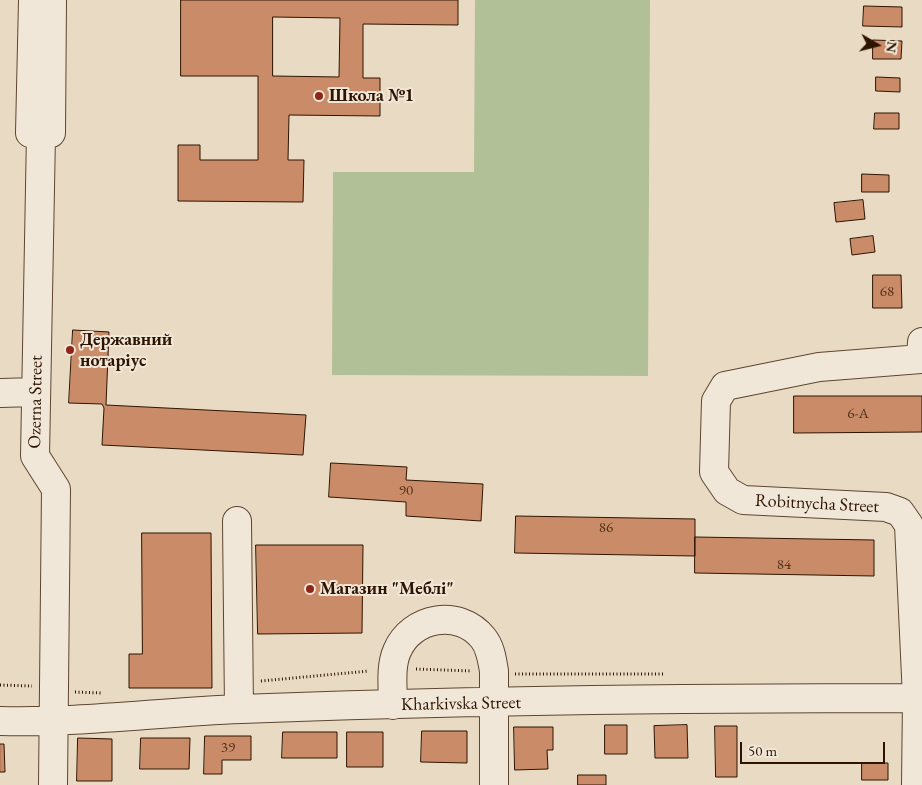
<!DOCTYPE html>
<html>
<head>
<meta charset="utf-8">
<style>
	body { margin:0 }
	#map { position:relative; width:922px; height:785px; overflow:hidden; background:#e9dac3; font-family:"EB Garamond",serif }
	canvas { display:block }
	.north { position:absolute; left:852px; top:20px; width:50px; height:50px; -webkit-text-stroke:4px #f1e7d8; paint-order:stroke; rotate:98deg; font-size:14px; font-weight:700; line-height:20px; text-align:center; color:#2e1400 }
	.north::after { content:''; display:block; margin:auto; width:18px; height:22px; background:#2e1400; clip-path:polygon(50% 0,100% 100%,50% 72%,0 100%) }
	.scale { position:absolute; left:740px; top:742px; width:145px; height:22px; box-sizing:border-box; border:2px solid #2e1400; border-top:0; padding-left:6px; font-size:15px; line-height:18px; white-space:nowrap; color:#2e1400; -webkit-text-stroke:4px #f1e7d8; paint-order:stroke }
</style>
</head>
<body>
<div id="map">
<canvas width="922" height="785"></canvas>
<div class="north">N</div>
<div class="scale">50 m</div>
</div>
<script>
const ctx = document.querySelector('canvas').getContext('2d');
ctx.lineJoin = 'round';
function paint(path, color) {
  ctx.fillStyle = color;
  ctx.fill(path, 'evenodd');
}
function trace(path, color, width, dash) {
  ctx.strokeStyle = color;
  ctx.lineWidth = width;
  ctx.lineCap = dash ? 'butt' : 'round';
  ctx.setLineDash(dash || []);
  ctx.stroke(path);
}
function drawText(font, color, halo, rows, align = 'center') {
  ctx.font = font + ' "EB Garamond",serif';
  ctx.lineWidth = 4;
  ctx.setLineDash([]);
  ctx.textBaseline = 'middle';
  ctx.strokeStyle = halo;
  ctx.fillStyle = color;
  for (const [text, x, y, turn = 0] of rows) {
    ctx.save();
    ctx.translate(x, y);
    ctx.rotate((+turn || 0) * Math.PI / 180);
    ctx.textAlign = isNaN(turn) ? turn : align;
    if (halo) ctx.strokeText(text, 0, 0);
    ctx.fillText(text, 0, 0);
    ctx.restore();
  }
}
const green = new Path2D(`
	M475,0H650L648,376L332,375L333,172H474Z`);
const building = new Path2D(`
	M181,0H458V25L363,24V78H380V116L289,115L288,160H304L303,202L178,201V145H200V160H258V76H181ZM273,17L340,18L339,77L273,76Z
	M864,6L902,7V27L863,26Z
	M873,40L902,41L901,59H873Z
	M876,77L900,78V92L876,91Z
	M875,113H899V129H874Z
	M862,174L889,175V192H862Z
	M863,200L865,219L836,222L834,203Z
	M873,236L875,252L852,255L850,239Z
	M873,275H901L902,308H873Z
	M73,330L109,332L106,405L306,415L303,455L102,445L104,408L102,404L69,403Z
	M794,396H922V432L794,433Z
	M331,463L407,467L406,480L483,484L481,521L406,516V502L329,497Z
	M516,516L695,519V556L515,553Z
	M142,533H211L212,688H129V654H142Z
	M695,537L874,540V576L695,573Z
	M256,545H363L362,633L258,634Z
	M605,725H627V754H605Z
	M687,725L688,758H655L654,726Z
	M715,726H737V777H716Z
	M514,727H553V750H547L548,769L515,770Z
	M422,731H467V763L421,762Z
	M283,732H337V758H282Z
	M347,732H383V767H347Z
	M205,736H251V760H222V774H204Z
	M78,738L112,739V781H77Z
	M141,738H190L189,769H140Z
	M0,744H4L5,772H0Z
	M862,763H888V780H862Z
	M578,775H606V785H578Z`);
const path = new Path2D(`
	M416,669L472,671
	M515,674H664
	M261,681L369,671
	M0,685L32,686
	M75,692L101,693`);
const minor = new Path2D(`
	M33,0L30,133H51L52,0
	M41,134L35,456L56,489L53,785
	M0,393L36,392
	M237,521L239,709
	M393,705C393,688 390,667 397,651C411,617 459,608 483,638C491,648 492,660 494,671V785
	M0,721C81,723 160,712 241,709C467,700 695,698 922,698
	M916,785L917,698L909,525L900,512L886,507L743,500L727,491L714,472L716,401L725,386L819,367L921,359L922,342`);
const markers = [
	[319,96,5,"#8f2418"],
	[70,350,5,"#8f2418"],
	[310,589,5,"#8f2418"]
];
const numberNames = [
	["68",887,292],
	["6-А",858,414],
	["90",406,491],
	["86",606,528],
	["84",784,565],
	["39",228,748]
];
const poiNames = [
	["Школа №1",329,96],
	["Державний",80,340],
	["нотаріус",80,361],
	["Магазин \"Меблі\"",320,589]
];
const streetNames = [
	["Ozerna Street",36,402,-89],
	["Robitnycha Street",817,504,3],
	["Kharkivska Street",461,704,-1]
];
paint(green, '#b2c097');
paint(building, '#c98b68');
trace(building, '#2e1400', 1);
trace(minor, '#5d4631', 30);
trace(path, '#2e1400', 3, [1, 2.5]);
trace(minor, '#f1e7d8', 28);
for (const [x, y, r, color] of markers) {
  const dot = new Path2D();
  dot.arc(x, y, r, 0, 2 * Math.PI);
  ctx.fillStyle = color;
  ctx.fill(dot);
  trace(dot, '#f1e7d8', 2);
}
drawText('15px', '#55321a', null, numberNames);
drawText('bold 18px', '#2e1400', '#f1e7d8', poiNames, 'left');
drawText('18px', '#2e1400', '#f1e7d8', streetNames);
</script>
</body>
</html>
